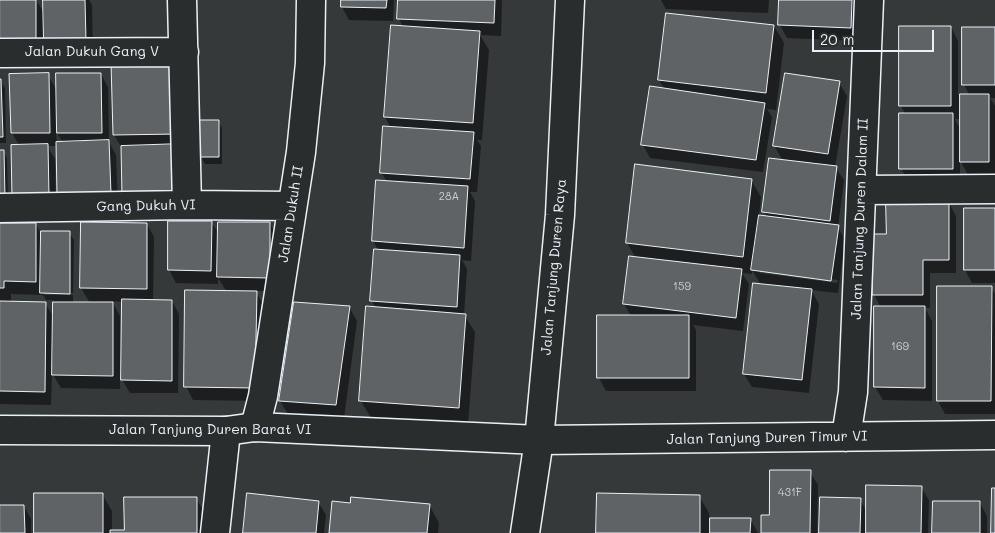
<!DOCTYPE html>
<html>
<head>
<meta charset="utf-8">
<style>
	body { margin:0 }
	#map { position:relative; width:995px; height:533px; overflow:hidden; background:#35393a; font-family:Mali,sans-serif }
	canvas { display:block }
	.scale { position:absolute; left:812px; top:30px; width:122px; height:22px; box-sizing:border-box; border:2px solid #e8f1f8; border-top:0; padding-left:6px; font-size:15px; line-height:18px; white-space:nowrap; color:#e8f1f8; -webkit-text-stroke:4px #2a2d2e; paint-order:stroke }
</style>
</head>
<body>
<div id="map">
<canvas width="995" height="533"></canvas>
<div class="scale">20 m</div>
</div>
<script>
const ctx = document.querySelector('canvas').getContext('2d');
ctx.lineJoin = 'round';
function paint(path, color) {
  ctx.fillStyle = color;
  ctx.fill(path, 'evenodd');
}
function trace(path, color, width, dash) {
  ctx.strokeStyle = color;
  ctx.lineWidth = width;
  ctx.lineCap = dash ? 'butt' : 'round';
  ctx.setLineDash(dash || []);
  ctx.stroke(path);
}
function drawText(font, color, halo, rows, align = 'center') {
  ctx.font = font + ' Mali,sans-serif';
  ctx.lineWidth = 4;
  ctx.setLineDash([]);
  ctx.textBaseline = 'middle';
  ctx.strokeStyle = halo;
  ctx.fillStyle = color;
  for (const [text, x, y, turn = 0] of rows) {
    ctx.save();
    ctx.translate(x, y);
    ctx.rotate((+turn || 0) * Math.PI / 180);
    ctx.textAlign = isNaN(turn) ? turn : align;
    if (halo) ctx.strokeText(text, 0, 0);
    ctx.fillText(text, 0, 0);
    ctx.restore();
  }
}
const shadow = new Path2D(`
	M0,0H36L45,14V0H89L92,5L93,54H53L43,38V56Z
	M342,0H394L393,21L349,20L342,7Z
	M399,0H502L501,36L480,35L489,50L482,140H477L481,146L477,192H470L475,201L471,261L462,260L467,269L464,315L475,332L468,425L371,418L361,401L367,308H376L372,301L378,250L373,241L377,181L387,182L381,172L391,128L385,117L403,27L399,19Z
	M661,0H769L768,13L666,9Z
	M781,0H860L858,41L787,38L780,25Z
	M774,26L784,43L776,110L767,109L772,117L763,172L650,158L643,145L665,90L659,80Z
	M901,27H951L958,41V95H969L964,84L995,29V98H990L995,106V175H968L960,160V181H908L901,168L905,114L901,106ZM955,119H961V129L958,125Z
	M113,63L185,147L122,148L114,135Z
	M101,74L108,87L109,142L116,155L118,206L57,146H47L55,159L56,209L12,133L11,75H48L57,91ZM56,131L63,143H57Z
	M0,81L5,88L6,143H0Z
	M839,83L847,96L835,167L844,180L838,227L845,240L838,293L811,290L819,304L809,393L752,387L744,374L761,285L752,270V274L742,273L749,284L743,331L693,325L696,330V391H606L599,378L631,316L624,304L636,258L627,243L751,180L761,197L759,216L767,217L764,211L783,161L774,145ZM760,270L838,280L837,283L760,273Z
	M218,121L222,128V164H205L201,157Z
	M0,151H3L7,158L8,204H0Z
	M949,203L956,216V273H930V308H925L932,321V401L883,400L875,387L881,308L874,294L887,235Z
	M965,210H995V283H972L965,270Z
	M169,222H211L219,234L270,223L277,236L276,291H255L264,305L262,401L193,400L186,386L227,292L218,278V284L176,283L169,270Z
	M0,224H36L42,236L69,233L74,240L73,293L44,292V295H73V303H90L81,288L147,224L154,237L153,301H172L179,314L178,393H130L120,376V389L61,388L52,373L51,405L0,404ZM11,294L43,295L46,300H54V318L45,303L11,302ZM112,301L123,302L122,367H120V316Z
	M938,287H991L995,294V414H945L938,401Z
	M295,304L349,307L357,321L344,418L288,414L280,401Z
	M810,472L818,485L817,533H762Z
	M921,487L929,500L928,533H821L860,499L867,512Z
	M102,494L112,511V531H126L196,498L206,515V533H35Z
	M699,496L709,513V519H750L758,533H597Z
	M318,502L326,515L324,533H244Z
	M980,503L987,516V533H933Z
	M429,505L439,523L438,533H330Z
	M0,506H24L31,519V533H0Z`);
const building = new Path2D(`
	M0,0H36V44H0Z
	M43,0H85L86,41L44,42Z
	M341,0H387L386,8L341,7Z
	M398,0H495L494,23L397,19Z
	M779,0H852L851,28L778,25Z
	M666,13L774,25L766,93L658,80Z
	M391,25L480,31L473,123L384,117Z
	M899,26H951V106H899Z
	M962,27H995V85H962Z
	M177,60L178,134L113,135L111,62Z
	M49,73L50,133H11L9,74Z
	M56,73H101L102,133H57Z
	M785,73L840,81L828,154L773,146Z
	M0,79H1L3,137H0Z
	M650,86L765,103L756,160L641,145Z
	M960,94H989V162H960Z
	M899,113H953V169H899Z
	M199,120H219V157H199Z
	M383,126L474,132L470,179L380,173Z
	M109,140L111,194L57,195L56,142Z
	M48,144L49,196L12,197L11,145Z
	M181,144L182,195L122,196L121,146Z
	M0,150H4L5,198H0Z
	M769,158L837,166L830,221L762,212Z
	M635,164L752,179L743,257L626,243Z
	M376,180L468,186L464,248L372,241Z
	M886,202H949V260H923V295H872L873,234H886Z
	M964,208H995V270H964Z
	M759,215L839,225L831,281L751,270Z
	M168,221H212L211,271L168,270Z
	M81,222L147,223V289L80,288Z
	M218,222H270V278L217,277Z
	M0,223H36V282L4,281V288H0Z
	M41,231H70V294L40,293Z
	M374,249L460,255L457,307L370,301Z
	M629,256L742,269L736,318L623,304Z
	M753,283L812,289L802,380L743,374Z
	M937,286H992L991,401H937Z
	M185,290L257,291L255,388L184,387Z
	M122,299L172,300V381L121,380Z
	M0,301L46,302L45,392L0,391Z
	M53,302H113V376L52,375Z
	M294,302L350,306L336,405L279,401Z
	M366,306L466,314L459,408L359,401Z
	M874,306H925V388L874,387Z
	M597,315H689V378H597Z
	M770,470H811L810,533H761V515H769Z
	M866,485L922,486L921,533H866Z
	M992,488H995V533H991Z
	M34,493H103V533H34Z
	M247,493L319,501L316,533H243Z
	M597,493L700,495V533H596Z
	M124,497H197V533H110V530H124Z
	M351,497L430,504L427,533H329L332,501L350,503Z
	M820,497L861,498L860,533H819Z
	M933,501H980V533H932Z
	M0,505H24L25,533H0Z
	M710,518H751L750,533H710Z`);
const street = new Path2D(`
	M182,0L187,205
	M0,53L184,52
	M862,190L995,189
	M0,208L187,205L292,206
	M255,427L263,396L301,152L310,63L311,0
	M846,437L853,392L869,0
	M539,440L995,435
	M215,533L226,431`);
const secondary = new Path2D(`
	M0,430L226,431L255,427L539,440`);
const primary = new Path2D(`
	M525,533L539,440L560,215L570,0`);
const numberNames = [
	["28A",449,197],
	["159",682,287],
	["169",900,347],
	["431F",790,493]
];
const streetNames = [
	["Jalan Dukuh Gang V",92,52],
	["Gang Dukuh VI",146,206,-1],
	["Jalan Dukuh II",291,214,-81],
	["Jalan Tanjung Duren Dalam II",860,219,-88],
	["Jalan Tanjung Duren Raya",554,267,-85],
	["Jalan Tanjung Duren Barat VI",210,430],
	["Jalan Tanjung Duren Timur VI",767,438,-1]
];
paint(shadow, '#0007');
paint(building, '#5f6365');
trace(building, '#e8f1f8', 1);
trace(street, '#e8f1f8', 31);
trace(secondary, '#e8f1f8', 31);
trace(primary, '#e8f1f8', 31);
trace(street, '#2a2d2e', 28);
trace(secondary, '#2a2d2e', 28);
trace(primary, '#2a2d2e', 28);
drawText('11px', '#c6ced3', null, numberNames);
drawText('14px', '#e8f1f8', '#2a2d2e', streetNames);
</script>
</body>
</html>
